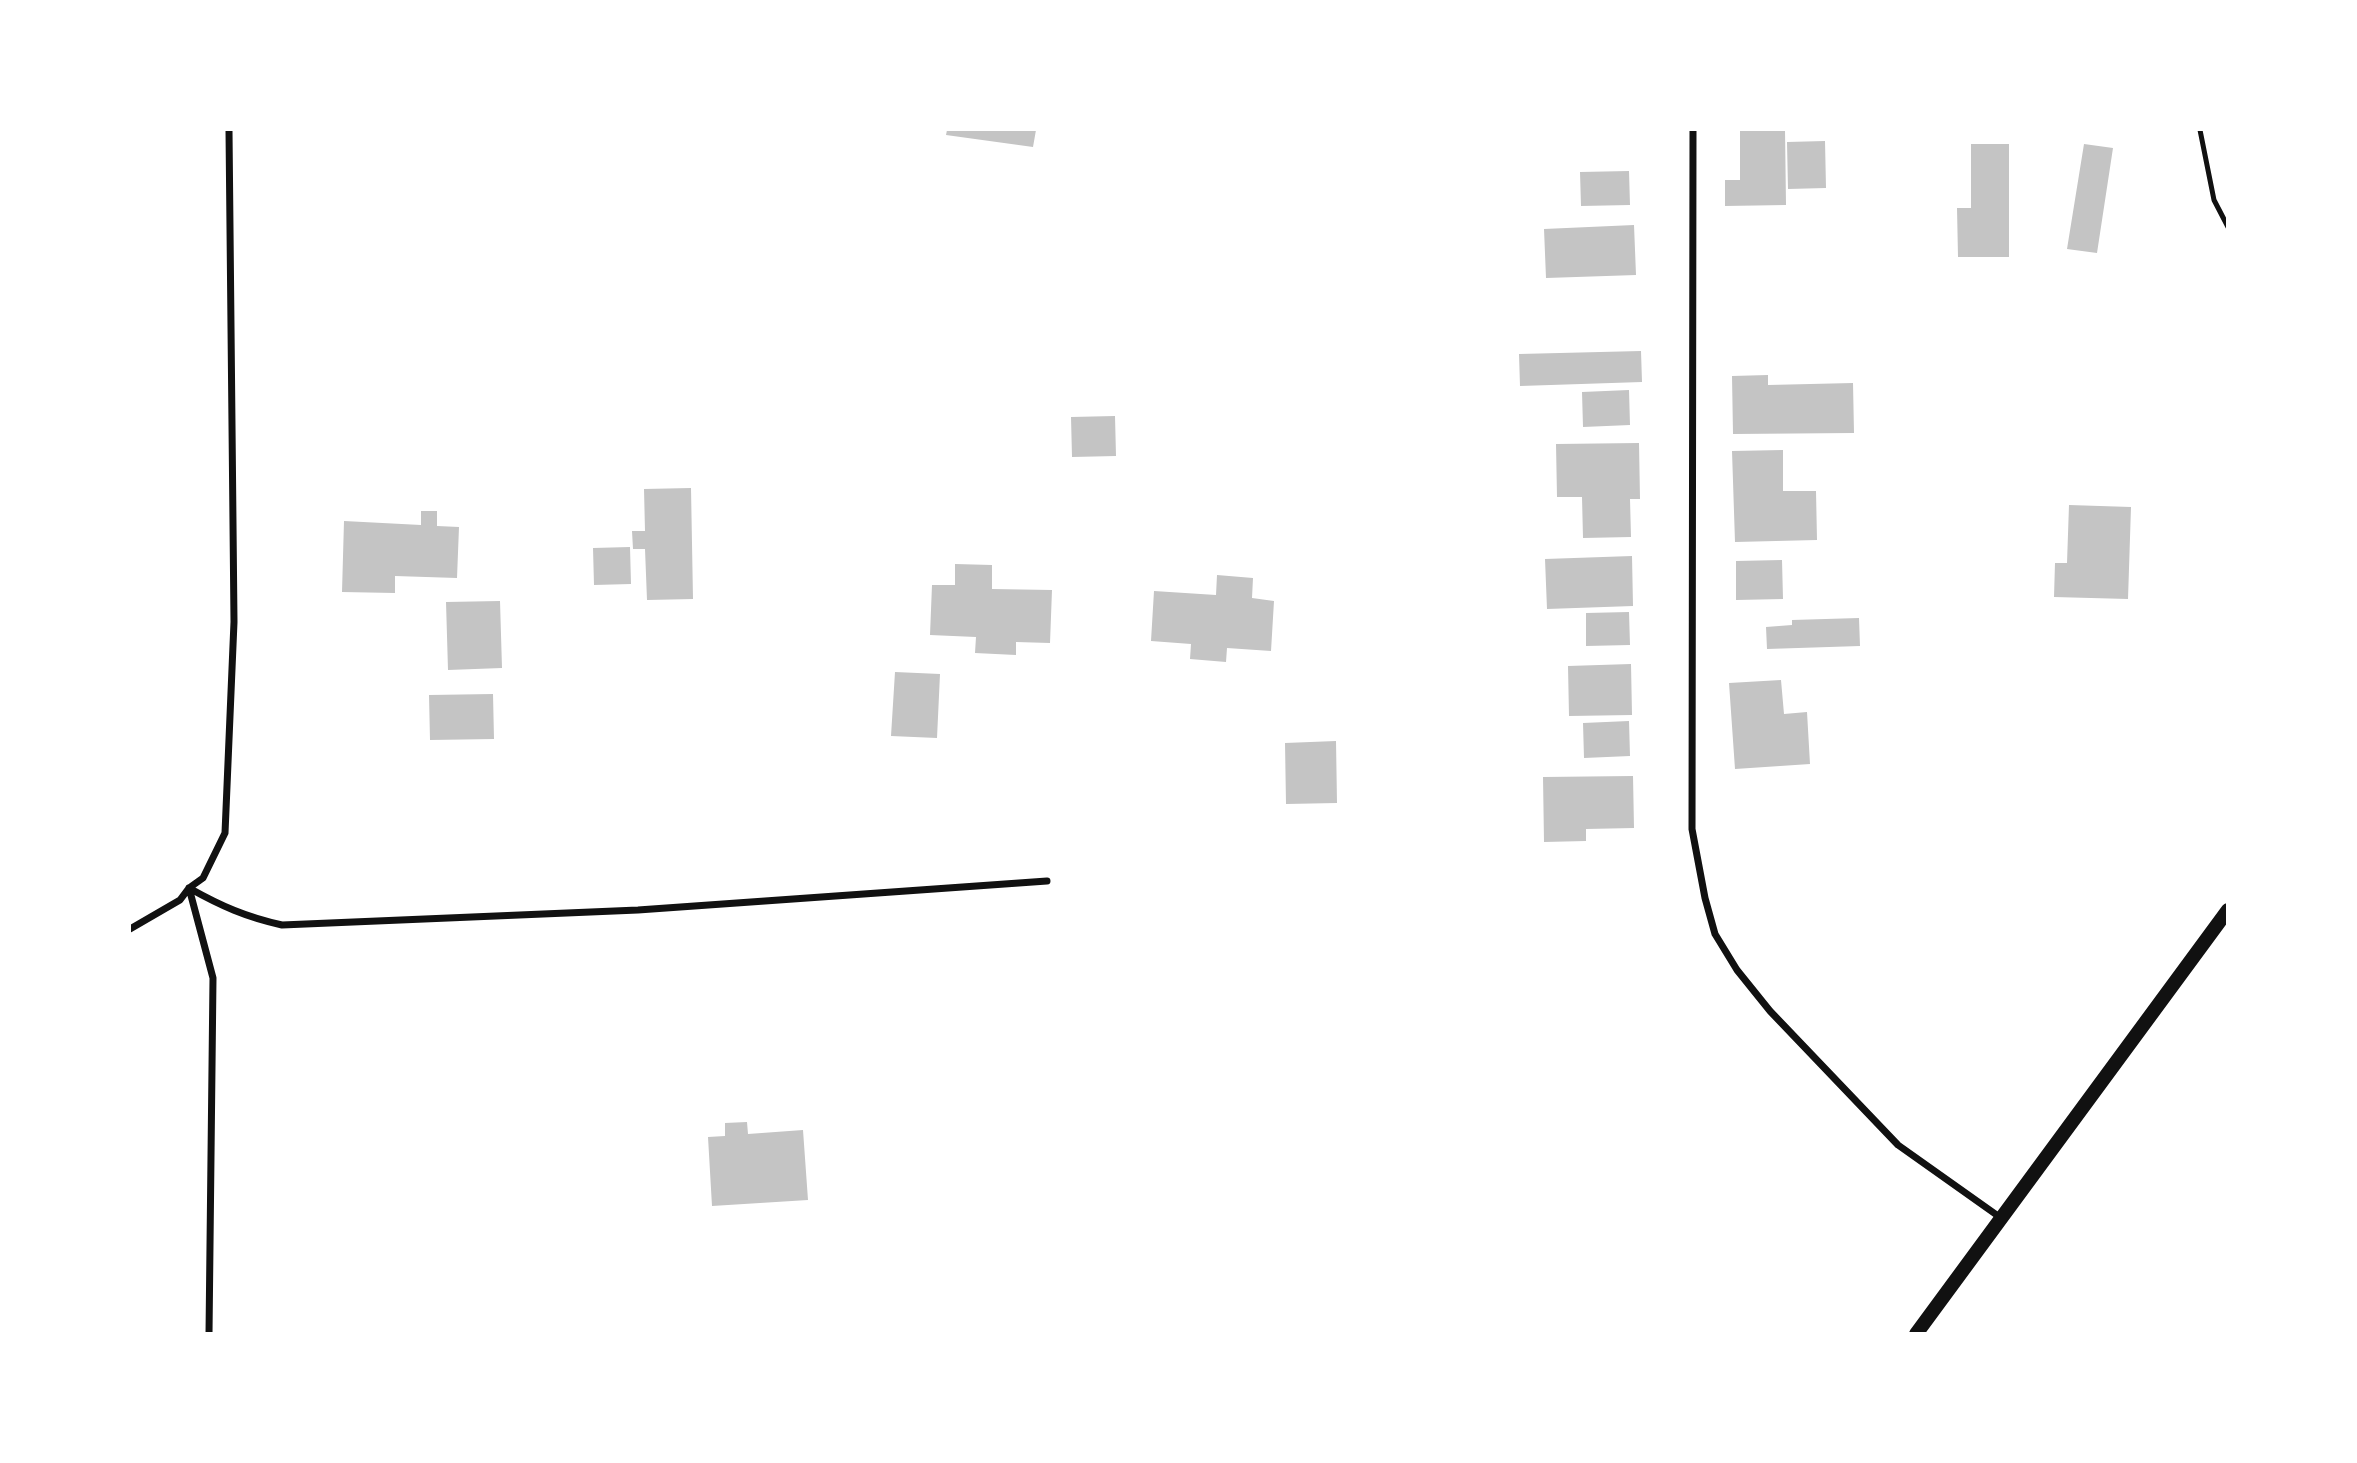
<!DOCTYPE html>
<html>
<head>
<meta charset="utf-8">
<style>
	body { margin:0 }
	#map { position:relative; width:2357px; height:1463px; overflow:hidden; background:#fff; font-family:Commissioner,sans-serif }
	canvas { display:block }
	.frame { position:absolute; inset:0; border:131px solid #fff; pointer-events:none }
</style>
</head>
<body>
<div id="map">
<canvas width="2357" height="1463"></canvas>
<div class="frame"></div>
</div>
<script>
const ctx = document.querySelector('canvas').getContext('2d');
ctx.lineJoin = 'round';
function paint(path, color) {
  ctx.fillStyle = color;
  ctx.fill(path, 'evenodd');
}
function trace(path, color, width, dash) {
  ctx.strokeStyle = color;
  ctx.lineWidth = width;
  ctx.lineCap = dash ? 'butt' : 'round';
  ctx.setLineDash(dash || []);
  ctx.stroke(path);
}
const building = new Path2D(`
	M947,130H1036L1033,147L946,135Z
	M1740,130H1785L1786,205L1725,206V180H1740Z
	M1825,141L1826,188L1788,189L1787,142Z
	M1971,144H2009V257H1958L1957,208H1971Z
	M2084,144L2113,148L2097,253L2067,249Z
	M1629,171L1630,205L1581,206L1580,172Z
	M1634,225L1636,275L1546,278L1544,229Z
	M1641,351L1642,382L1520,386L1519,354Z
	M1768,375V385L1853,383L1854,433L1733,434L1732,376Z
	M1629,390L1630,425L1583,427L1582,392Z
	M1115,416L1116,456L1072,457L1071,417Z
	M1639,443L1640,499H1630L1631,537L1583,538L1582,497H1557L1556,444Z
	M1783,450V491H1816L1817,540L1735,542L1732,451Z
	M691,488L693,599L647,600L645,549H633L632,531H645L644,489Z
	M2069,505L2131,507L2128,599L2054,597L2055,563H2067Z
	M421,511H437V526L459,527L457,578L395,576V593L342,592L344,521L421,525Z
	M630,547L631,584L594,585L593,548Z
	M1632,556L1633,606L1547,609L1545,559Z
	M1782,560L1783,599L1736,600V561Z
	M955,564L992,565V589L1052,590L1050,643L1016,642V655L975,653L976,637L930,635L932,585H955Z
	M1217,575L1253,578L1252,598L1274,601L1271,651L1227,648L1226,662L1190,659L1191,644L1151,641L1154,591L1216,595Z
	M500,601L502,668L448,670L446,602Z
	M1629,612L1630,645L1586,646V613Z
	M1859,618L1860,646L1767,649L1766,627L1792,625V620Z
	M1631,664L1632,715L1569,716L1568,666Z
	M895,672L940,674L937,738L891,736Z
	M1781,680L1784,714L1807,712L1810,764L1735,769L1729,683Z
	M493,694L494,739L430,740L429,695Z
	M1629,721L1630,756L1584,758L1583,723Z
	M1336,741L1337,803L1286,804L1285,743Z
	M1633,776L1634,828L1586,829V841L1544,842L1543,777Z
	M747,1122L748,1134L803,1130L808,1200L712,1206L708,1137L725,1136V1123Z`);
const service = new Path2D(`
	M2200,130L2214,200L2228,227`);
const minor = new Path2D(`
	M1693,130L1692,829L1705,898L1715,934L1737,970L1770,1011L1898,1145L2001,1218
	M189,888C221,906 246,917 282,925L638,910L1047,881
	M189,888L213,978L209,1334
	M130,929L180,900L189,888L203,878L225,833L234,622L229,130`);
const secondary = new Path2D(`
	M1916,1334L2228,910`);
paint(building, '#c4c4c4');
trace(service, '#111', 5);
trace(minor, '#111', 7);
trace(secondary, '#111', 14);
</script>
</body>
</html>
